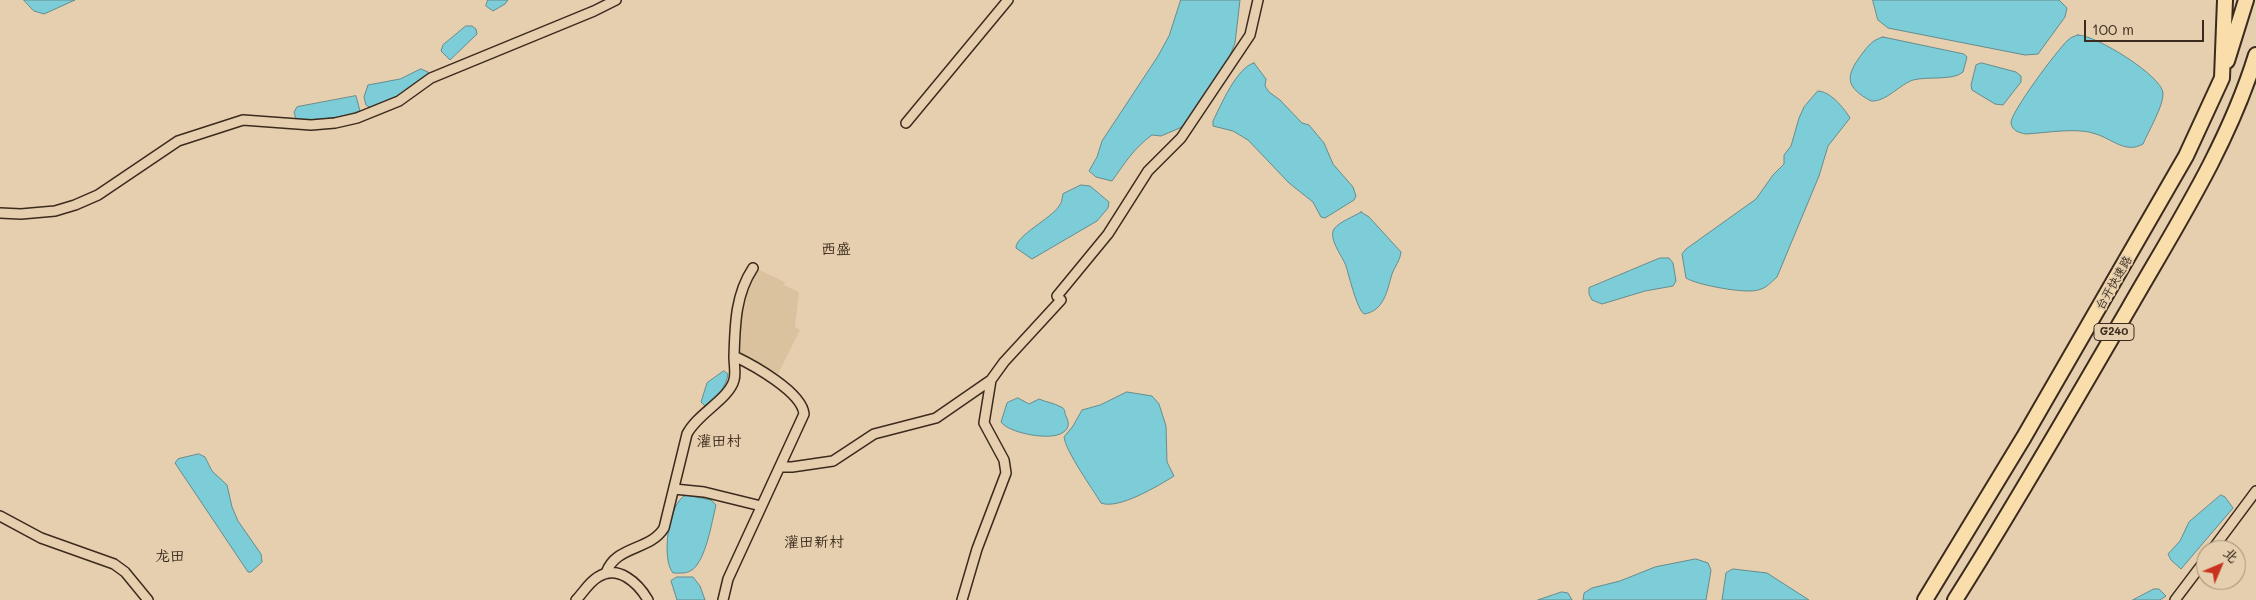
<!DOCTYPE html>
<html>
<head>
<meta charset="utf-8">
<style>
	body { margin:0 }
	#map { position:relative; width:2256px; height:600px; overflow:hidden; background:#e5cfae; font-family:Mali,"LXGW WenKai TC",sans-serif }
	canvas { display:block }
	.north { position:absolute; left:2196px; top:540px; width:50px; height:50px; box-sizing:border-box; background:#e5cfae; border:1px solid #a18d74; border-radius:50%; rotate:45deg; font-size:14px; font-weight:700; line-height:20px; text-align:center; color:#3b2a1e }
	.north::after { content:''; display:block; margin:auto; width:18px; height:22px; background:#c8321e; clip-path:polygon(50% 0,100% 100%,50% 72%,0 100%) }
	.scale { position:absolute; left:2084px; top:20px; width:120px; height:22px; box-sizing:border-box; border:2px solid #3b2a1e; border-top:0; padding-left:6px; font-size:15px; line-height:18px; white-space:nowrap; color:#3b2a1e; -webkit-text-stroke:4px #e5cfae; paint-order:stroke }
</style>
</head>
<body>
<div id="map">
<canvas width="2256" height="600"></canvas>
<div class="north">北</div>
<div class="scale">100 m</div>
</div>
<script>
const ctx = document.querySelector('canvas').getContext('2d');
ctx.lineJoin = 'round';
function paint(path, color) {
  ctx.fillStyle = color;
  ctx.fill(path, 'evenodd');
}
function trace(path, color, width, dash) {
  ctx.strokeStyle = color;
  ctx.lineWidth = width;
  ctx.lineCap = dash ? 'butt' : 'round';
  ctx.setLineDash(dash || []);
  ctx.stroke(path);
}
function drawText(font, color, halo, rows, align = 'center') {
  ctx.font = font + ' Mali,"LXGW WenKai TC",sans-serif';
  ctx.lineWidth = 4;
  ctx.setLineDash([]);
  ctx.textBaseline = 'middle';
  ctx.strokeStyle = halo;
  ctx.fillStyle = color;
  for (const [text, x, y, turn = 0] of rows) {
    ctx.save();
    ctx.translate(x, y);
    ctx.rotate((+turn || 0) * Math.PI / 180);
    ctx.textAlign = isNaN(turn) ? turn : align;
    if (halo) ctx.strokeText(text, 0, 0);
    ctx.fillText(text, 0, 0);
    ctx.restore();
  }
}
const built = new Path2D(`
	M757,269L785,282L784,285L799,292L795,327L800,330L778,374L736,354L739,307Z`);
const water = new Path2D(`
	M24,0H75L44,14L34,11Z
	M488,0H508L505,4L493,11L486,6Z
	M1181,0H1240L1235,43L1229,58L1182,127L1161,136L1152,135C1133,149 1125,163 1112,181L1096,177L1089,171L1097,157L1102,141L1158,56L1169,36Z
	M1873,0H2059L2067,8L2065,17L2038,54L2025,55L1888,28L1878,20Z
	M466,26H472L476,29L477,34L450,60L441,51L443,45Z
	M2078,35C2096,35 2162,76 2163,93C2164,105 2148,132 2143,144C2126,154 2112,139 2096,134C2078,127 2045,133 2026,134C2020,133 2012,131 2011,123C2010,113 2058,49 2068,40C2071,37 2075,36 2078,35Z
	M1883,37L1964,54L1967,57L1963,72C1953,81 1928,76 1913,80C1899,85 1886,102 1871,101C1845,87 1845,76 1862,54C1868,46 1872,40 1883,37Z
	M1254,63L1266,79L1265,86L1269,92L1280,100L1302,123L1309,125L1324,143L1333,164L1353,187L1356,196L1354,200L1325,218L1321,217L1313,202L1289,183L1248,140L1233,131L1213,126V121C1221,105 1237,67 1254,63Z
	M1982,63L2016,72L2021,76V82L2003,105L1995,104L1972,90L1971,85L1976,65Z
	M421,69L428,72V76L395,98L371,108L366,105L364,97L368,85L400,79Z
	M1818,91C1830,91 1844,108 1850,118L1828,146L1819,176L1777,277C1771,282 1767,288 1758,290C1746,294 1697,285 1686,278L1682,254L1686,249L1756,199L1773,175L1784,164V155L1791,146L1799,118L1804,107Z
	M356,96L360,111C338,118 318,121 296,119L294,112L297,107Z
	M1081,185L1090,186L1109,202L1108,208L1097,221L1032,259L1016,248C1015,236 1052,218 1059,206C1062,203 1062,198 1063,194Z
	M1361,212L1369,217L1401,252C1400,261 1395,266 1392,274C1387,291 1384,311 1364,314C1357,309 1349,276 1346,266C1343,257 1328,239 1334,229C1339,222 1353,217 1361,212Z
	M1660,258H1669L1673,263L1676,281L1673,286L1645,291L1602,304L1592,300L1589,294V288Z
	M724,371L728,374C726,388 716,398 706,407L701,402L707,383Z
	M1127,392L1152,396L1159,404L1166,426L1167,462L1174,476C1158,486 1118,510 1101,503C1092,488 1066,452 1064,437L1073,426L1082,410L1100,405Z
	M1018,398L1029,404L1039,399C1046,402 1054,403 1061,407C1066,409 1064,412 1066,416C1070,424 1069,430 1060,434C1047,440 1009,433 1001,422L1007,403Z
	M199,454L205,457L212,471L227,485L232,507L238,521L261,554L262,562L251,572H248L175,463L178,459Z
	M686,495L711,500L716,505C712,521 706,560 692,570C686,574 680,573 673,573C661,559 668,502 686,495Z
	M2221,495L2225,497L2233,508L2181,569L2171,560L2168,554L2180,541L2189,522Z
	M1696,559L1708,563L1711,570L1706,600H1583L1584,593L1592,588L1620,581L1655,567Z
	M1733,569L1767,573L1809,600H1722L1726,573Z
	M677,577H693L700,586L705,600H677L671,581Z
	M2154,589H2159L2166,596L2160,600H2133Z
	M1562,592L1568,593L1572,600H1538Z`);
const minor = new Path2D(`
	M906,123L1008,0
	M0,213L21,214L55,211L75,205L98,195L178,141L243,120L311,125L335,123L357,118L399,101L431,78L594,11L616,0
	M1057,296L1108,234L1148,171L1181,138L1250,35L1258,0
	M780,467H792L833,461L874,434L936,418L991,380
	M674,489L704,492L761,506
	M0,516L41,538L114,564L125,572L148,600
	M2212,550L2256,491
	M606,573C616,545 650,551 664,528L687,434C697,414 729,399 734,380C736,373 734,364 734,357C735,326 735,295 753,268
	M576,600C583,593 589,582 598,577C618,564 638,583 648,600
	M723,600L728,579L804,414C802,392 753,365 734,356
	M962,600L977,549L1006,473L1004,460L984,423L991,380L1004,362L1061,300
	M2175,600L2206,559`);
const highway = new Path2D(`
	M2227,61L2246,0
	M1925,600L2024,437L2186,156L2222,78L2225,0
	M1955,600C2016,504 2072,406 2129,308C2176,226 2228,146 2256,55`);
const shields = [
	[2114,332,40]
];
const shieldNames = [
	["G240",2114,332]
];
const streetNames = [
	["台开快速路",2114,283,-60]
];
const quarterNames = [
	["西盛",836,249],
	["灌田村",719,441],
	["灌田新村",814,542],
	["龙田",170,556]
];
paint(built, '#dbc29e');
paint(water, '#7dcdd8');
trace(water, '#638c8e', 1);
trace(minor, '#3b2a1e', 12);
trace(highway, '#3b2a1e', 18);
trace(minor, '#e5cfae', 9);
trace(highway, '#f9deab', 14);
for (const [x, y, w] of shields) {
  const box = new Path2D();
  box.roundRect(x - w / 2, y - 8.5, w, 17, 4);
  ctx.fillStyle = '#e5cfae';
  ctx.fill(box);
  trace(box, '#3b2a1e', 1);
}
drawText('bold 11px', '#3b2a1e', null, shieldNames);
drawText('12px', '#3b2a1e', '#e5cfae', streetNames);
drawText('15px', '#3b2a1e', '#e5cfae', quarterNames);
</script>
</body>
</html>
